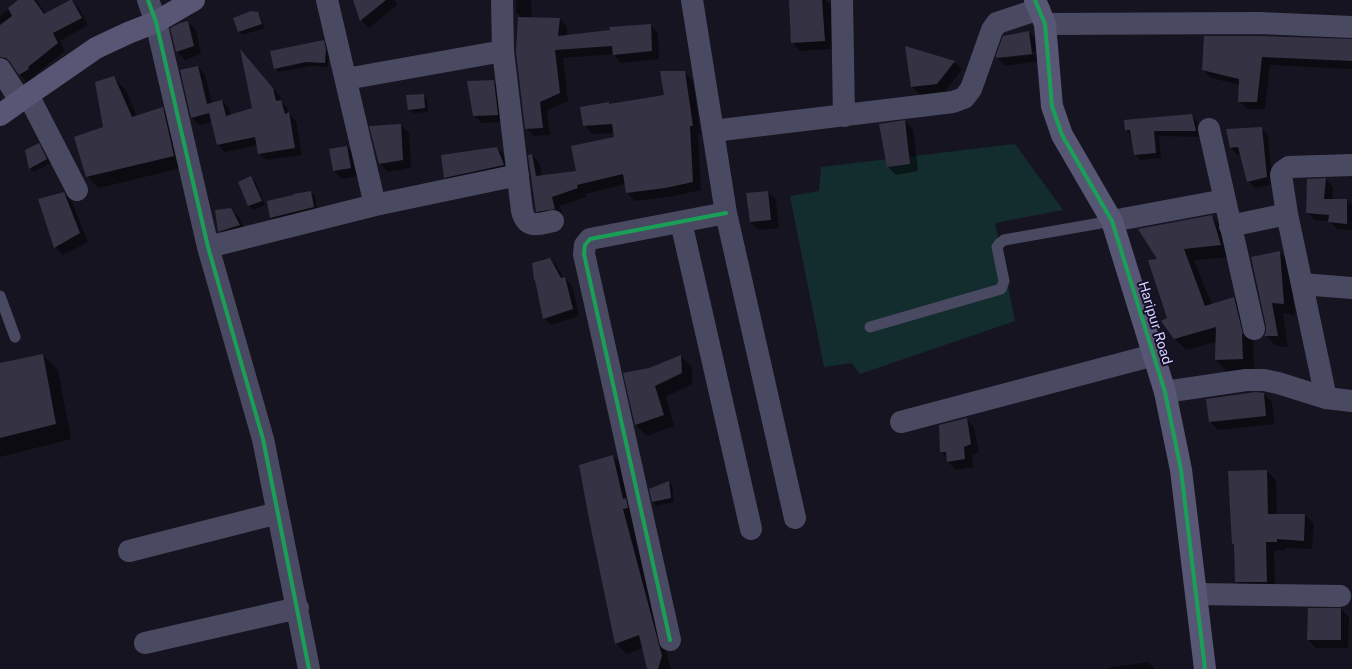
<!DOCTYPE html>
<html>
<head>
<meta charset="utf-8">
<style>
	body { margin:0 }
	canvas { display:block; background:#161421 }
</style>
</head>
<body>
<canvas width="1352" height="669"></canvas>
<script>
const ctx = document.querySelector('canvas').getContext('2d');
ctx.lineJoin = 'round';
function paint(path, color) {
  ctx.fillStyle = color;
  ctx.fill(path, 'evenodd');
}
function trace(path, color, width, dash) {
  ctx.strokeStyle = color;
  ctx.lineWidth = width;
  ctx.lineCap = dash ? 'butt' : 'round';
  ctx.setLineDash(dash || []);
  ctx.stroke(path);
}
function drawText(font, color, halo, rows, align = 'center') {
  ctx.font = font + ' "Public Sans",sans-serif';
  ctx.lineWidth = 4;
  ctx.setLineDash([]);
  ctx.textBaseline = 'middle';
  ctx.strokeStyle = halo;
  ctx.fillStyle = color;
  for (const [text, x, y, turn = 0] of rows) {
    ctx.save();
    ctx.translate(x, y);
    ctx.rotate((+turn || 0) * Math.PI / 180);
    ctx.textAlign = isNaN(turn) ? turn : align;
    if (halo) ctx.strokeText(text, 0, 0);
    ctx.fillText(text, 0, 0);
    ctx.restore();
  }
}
const green = new Path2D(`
	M1015,144L1063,210L995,223L1015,321L860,374L852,363L824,367L790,196L819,191L821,167Z`);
const shadow = new Path2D(`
	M17,0H36L46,14L71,0L79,8L88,25L60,41L65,51L35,75L36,76L27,82L19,74L13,65L7,64L0,56V16L18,1Z
	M354,0H395L397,5L369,28L361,20Z
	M516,0H531L532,19H560L567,27V36L650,25L658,33L659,59L621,63L614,54L563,58L568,101L547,110L550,135L534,136L526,128L522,18L516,12Z
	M790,0H826L831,5L832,49L800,51L792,42Z
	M257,13L261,17L265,28L242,35L238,31Z
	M188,22L196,30L201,54L185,60L177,52Z
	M1029,32L1037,40L1039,61L1005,66L997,58ZM1037,52V54L1006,58V56Z
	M1205,37L1352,40V69L1270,65L1265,109H1247L1239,101L1240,85L1211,78L1203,69Z
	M323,41L327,45L329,54L328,67L311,66L279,72L275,69Z
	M242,52L280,96L281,102L288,108L289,114L296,121L302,155L266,160L259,153L258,145L225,152L218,145L212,122L199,125L192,118L181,70L198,67L205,74L212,103L222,101L229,108L231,115L254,108Z
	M954,62L962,69L945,92L920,95L912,87Z
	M684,72L693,81L701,134H698L701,190L674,196L635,201L627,193L625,184L585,194L586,197L560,206L563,217L545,220L537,211L532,155L540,164L542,176L578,172L615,138L614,133L592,134L584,125L608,103L610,105L665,96Z
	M114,78L125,89L137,116L162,108L174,119L185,167L99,188L87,176L104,127Z
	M493,81L501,89L505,122L482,123L474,115Z
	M423,95L427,99L428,112L413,113L409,109Z
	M1191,115L1197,121L1201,137L1159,136L1161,158L1140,160L1135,154L1132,136L1126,130Z
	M905,121L913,129L918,171L896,175L888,167Z
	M401,125L409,133L411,168L388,172L380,164L371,127Z
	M1261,128L1268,135L1273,184L1255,188L1248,181L1241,154L1237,155L1231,148L1228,130Z
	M39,144L42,148L50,163L34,172L30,168Z
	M347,147L355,155L358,176L342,179L334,171Z
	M497,148L505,156L511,173L453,185L445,177Z
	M251,178L255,181L265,205L253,210L249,206L239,182Z
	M1326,179L1333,187L1332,200H1347L1352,205V230L1337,229L1329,221L1315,220L1307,213Z
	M311,192L315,196L317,211L275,222L271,218L268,202Z
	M768,192L776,200L779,228L758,230L750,222Z
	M64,193L72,202L88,242L63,255L55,247Z
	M230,209L239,217L247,233L227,239L219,231Z
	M1211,216L1223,228L1232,257L1194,260L1212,305L1234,298L1245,310L1254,345H1253L1254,370L1227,372L1216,360V342L1186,350L1174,338L1168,319L1158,259Z
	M1279,252L1290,263L1295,315L1283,313L1288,347L1276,346L1265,335Z
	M550,259L557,266L564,279L565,278L572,285L579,316L551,325L544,318L536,281L535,280L533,264Z
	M43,355L58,370L71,439L0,457V364Z
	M681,356L692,367V384L666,397L674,426L647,436L636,425L624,374L650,369Z
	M1264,394L1272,402L1274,424L1218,430L1210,422Z
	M966,419L974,427L979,452L972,455L973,467L956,470L948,462V458L941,451Z
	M613,456L624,467L633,520L671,669H649L643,648L626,654L616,643Z
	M1267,471L1276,480L1277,515H1305L1314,524L1312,549L1286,548V550L1274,551L1275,590L1245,591L1236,582L1235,545L1233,543Z
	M668,482L672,485L674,502L657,506L653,502L650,489Z
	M1309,609H1341L1349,617L1348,648H1316L1308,640Z
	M1148,662L1155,669H1108V668Z`);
const building = new Path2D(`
	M18,0H34L44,14L70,0H72L82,18L53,33L58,43L28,67L29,69L19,75L10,62L6,58L0,57V25L12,16L8,8Z
	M353,0H386L360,21Z
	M789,0H822L825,41L791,43Z
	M251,11L258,12L262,24L238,32L233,18Z
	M518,17L560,18L558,36L610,30L609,27L651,24L652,51L613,55L612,46L555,50L560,93L540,102L543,128L525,129L516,52Z
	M188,21L194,46L176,52L170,28L180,23Z
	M1029,31L1032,54L996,58V55L1003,36Z
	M1204,36H1259L1352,39V61L1262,57L1257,102H1238L1239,79L1202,70Z
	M324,40L326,49L325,63L306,62L274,69L270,51Z
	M905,46L955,61L937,84L911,87Z
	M240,49L273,88L276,101L281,100L285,114L289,112L295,148L258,154L255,137L217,145L209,113L191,118L180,70L198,66L207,104L222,100L226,116L252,108Z
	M660,71H685L693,126H690L693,182L665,188L626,193L623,174L577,185L578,188L552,197L555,209L536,212L528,155L532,154L536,176L576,171L571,146L614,137L612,124L583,126L580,107L609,102V104L664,95Z
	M114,76L132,117L163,107L174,156L86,177L74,137L103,127L95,82Z
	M494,80L498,115L473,116L467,81Z
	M424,94L425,108L408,110L406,95Z
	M1192,114L1196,131H1154L1156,153L1134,155L1130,130H1125L1124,120Z
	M905,120L910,164L887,167L879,124Z
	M401,124L403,160L379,164L369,126Z
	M1262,127L1267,177L1247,182L1238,147L1230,148L1226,129Z
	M39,143L47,159L29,169L25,150Z
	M347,146L351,168L333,171L329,149Z
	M497,147L504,165L444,178L441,155Z
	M251,176L262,201L248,206L238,182Z
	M1326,178L1324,199H1347V224L1328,222L1329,215L1306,213L1307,179Z
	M311,191L314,207L270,218L267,201L293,195V194Z
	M768,191L771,220L750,222L746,193Z
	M64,192L80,233L54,248L38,199Z
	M231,208L240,225L218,232L215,210Z
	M1212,215L1221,245L1184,249L1205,306L1234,297L1243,334H1242L1243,359L1215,360L1216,327L1174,339L1161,321L1167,318L1148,260L1157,259L1138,229Z
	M1280,251L1284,304L1272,303L1278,336H1264L1266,332V326L1251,257Z
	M550,258L561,278L565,277L573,309L543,319L535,280H534L532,263Z
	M43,354L56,424L0,438V363Z
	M681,355L682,373L655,386L664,415L635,425L623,373L649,368Z
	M1256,392L1264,393L1266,416L1209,422L1206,399Z
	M967,418L971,444L964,447L965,459L947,462L946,452H940L939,425Z
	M613,455L623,499L626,498L628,508L623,509L662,656L658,669H647L639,635L615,644L590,524L579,465Z
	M1267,470L1268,514H1305L1304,541L1277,539V542H1266L1267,582H1235L1234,544H1232L1228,471Z
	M669,481L671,498L652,502L649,489Z
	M1308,608H1341V640H1307Z`);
const lane = new Path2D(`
	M0,296L15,337
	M870,327L1001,289L1004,281L997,247L999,244L1004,240L1112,221`);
const street = new Path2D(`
	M148,0L156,22L208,247L263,439L309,669
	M327,0L375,205
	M502,0L503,51L522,211C527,230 539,224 553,221
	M692,0L726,213L795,518
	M842,0L844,116
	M1045,24L1259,23L1352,27
	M0,69L20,100
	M346,79L503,51
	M28,95L77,190
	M1209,129L1254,329
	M713,131L953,102L964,98L971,89L992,30L997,23L1039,9
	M1112,221L1225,200
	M681,222L751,529
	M1230,226L1287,214
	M208,247L375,205L518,175
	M1302,284L1352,288
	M1165,392L1246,380H1264L1278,383L1326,398L1352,401
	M1326,398L1287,214L1281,175L1282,172L1289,167L1352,165
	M901,422L1154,355
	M129,551L278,513
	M1196,594L1340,596
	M670,640L584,254L585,245L590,239L726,213
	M145,643L298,608`);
const secondary = new Path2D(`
	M1035,0L1045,24L1052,106L1062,135L1112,221L1165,392L1181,470L1205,669
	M0,115L28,95L96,48L128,33L156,22L194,0`);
const cycleway = new Path2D(`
	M148,0L156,22L208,247L263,439L309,669
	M1035,0L1045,24L1052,106L1062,135L1112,221L1165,392L1181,470L1205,669
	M670,640L584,254L585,245L590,239L726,213`);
const streetNames = [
	["Haripur Road",1155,323,73]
];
paint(green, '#132c2d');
paint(shadow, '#0007');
paint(building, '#343243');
trace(lane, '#4a4962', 11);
trace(street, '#4a4962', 22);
trace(secondary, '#575674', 22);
trace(cycleway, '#1a9f57', 4);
drawText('14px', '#d9d4ff', '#130f26', streetNames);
</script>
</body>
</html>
